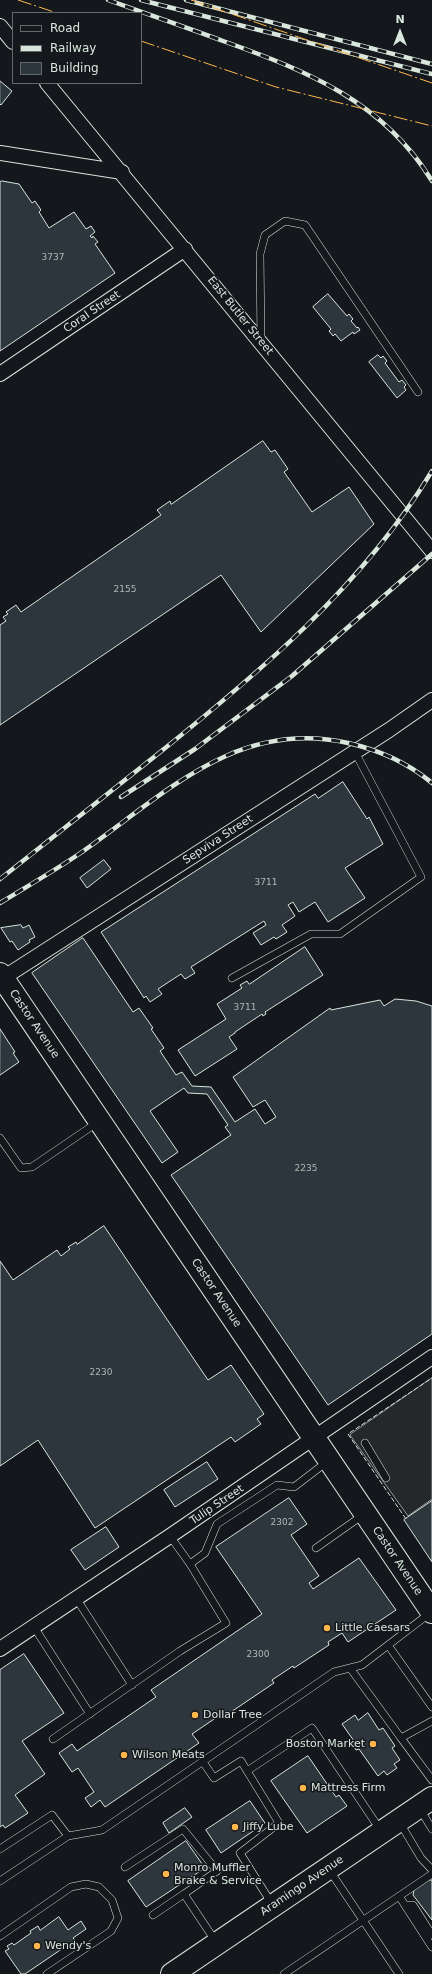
<!DOCTYPE html>
<html>
<head>
<meta charset="utf-8">
<style>
	body { margin:0 }
	#map { position:relative; width:432px; height:1974px; overflow:hidden; background:#14181c; font-family:"DejaVu Sans",sans-serif }
	canvas { display:block }
	.legend { position:absolute; left:12px; top:12px; width:130px; height:72px; box-sizing:border-box; background:#14181c; border:1px solid #626a69; margin:0; padding:5px 7px; list-style:none; font-size:12px; color:#d8e6dc }
	.legend li { display:flex; align-items:center; gap:8px; height:20px }
	.legend b { width:20px; border:1px solid #626a69 }
	.north { position:absolute; left:380px; top:12px; width:40px; height:40px; -webkit-text-stroke:3px #14181c; paint-order:stroke; rotate:0deg; font-size:11px; font-weight:700; line-height:16px; text-align:center; color:#d8e6dc }
	.north::after { content:''; display:block; margin:auto; width:14px; height:18px; background:#d8e6dc; clip-path:polygon(50% 0,100% 100%,50% 72%,0 100%) }
</style>
</head>
<body>
<div id="map">
<canvas width="432" height="1974"></canvas>
<ul class="legend">
<li><b style="height:5px;background:#14181c"></b>Road</li>
<li><b style="height:5px;background:#d8e6dc"></b>Railway</li>
<li><b style="height:11px;background:#2c363c"></b>Building</li>
</ul>
<div class="north">N</div>
</div>
<script>
const ctx = document.querySelector('canvas').getContext('2d');
ctx.lineJoin = 'round';
function paint(path, color) {
  ctx.fillStyle = color;
  ctx.fill(path, 'evenodd');
}
function trace(path, color, width, dash) {
  ctx.strokeStyle = color;
  ctx.lineWidth = width;
  ctx.lineCap = dash ? 'butt' : 'round';
  ctx.setLineDash(dash || []);
  ctx.stroke(path);
}
function drawText(font, color, halo, rows, align = 'center') {
  ctx.font = font + ' "DejaVu Sans",sans-serif';
  ctx.lineWidth = 3;
  ctx.setLineDash([]);
  ctx.textBaseline = 'middle';
  ctx.strokeStyle = halo;
  ctx.fillStyle = color;
  for (const [text, x, y, turn = 0] of rows) {
    ctx.save();
    ctx.translate(x, y);
    ctx.rotate((+turn || 0) * Math.PI / 180);
    ctx.textAlign = isNaN(turn) ? turn : align;
    if (halo) ctx.strokeText(text, 0, 0);
    ctx.fillText(text, 0, 0);
    ctx.restore();
  }
}
const parking = new Path2D(`
	M432,1378V1499L408,1516L350,1435Z`);
const building = new Path2D(`
	M0,81L12,91L1,105L0,104Z
	M2,181L19,184L32,203L35,201L41,210L39,212L49,228L74,212L86,229L91,226L95,232L90,236L92,238L93,236L98,242L95,244L115,273L0,351V182Z
	M328,294L347,316L349,314L353,319L351,321L357,328L358,327L360,330L354,334L353,332L341,341L335,334L333,336L329,331L331,329L313,307Z
	M378,355L381,358L383,356L387,361L385,363L399,382L402,380L406,385L404,387L406,390L397,398L369,362Z
	M263,441L271,452L275,450L288,469L284,472L312,512L349,487L374,524L261,632L221,575L0,725V625L6,621L3,617L8,614L6,612L16,605L21,612L161,515L157,510L170,501L171,504Z
	M343,782L367,819L369,817L383,844L345,868L365,898L328,922L315,902L299,912L293,902L288,905L295,916L282,925L287,932L276,939L274,937L261,945L253,933L266,925L264,921L191,967L195,973L185,979L181,974L158,989L162,994L150,1002L146,996L144,998L101,932L315,794L318,798Z
	M104,860L111,869L87,888L80,878Z
	M21,925L23,928L29,925L35,937L29,940L30,942L18,950L12,941L10,942L1,928Z
	M83,938L133,1012L139,1008L153,1028L151,1029L164,1048L160,1051L176,1075L182,1072L192,1086L211,1087L235,1122L255,1109L265,1124L276,1117L265,1100L253,1107L233,1077L330,1008L331,1010L380,1000L384,1006L395,999L416,1001L432,1006V1334L328,1405L171,1175L231,1135L225,1127L228,1125L207,1094L188,1093L184,1088L150,1111L178,1152L162,1163L32,973Z
	M305,947L323,975L265,1012L266,1014L263,1016L262,1014L235,1032V1033L229,1037L237,1049L195,1076L178,1050L226,1019L217,1004L242,988L240,985L247,981L249,984Z
	M0,1029L15,1052L13,1053L19,1062L0,1075Z
	M104,1226L208,1380L231,1365L264,1414L257,1419L261,1424L235,1442L231,1437L95,1528L38,1440L0,1466V1261L13,1280L57,1250L61,1256L70,1249L68,1247L76,1242L77,1244Z
	M207,1462L218,1479L175,1507L164,1490Z
	M289,1498L307,1524L291,1535L319,1576L309,1583L313,1589L359,1558L396,1610L348,1642L342,1633L328,1642L329,1645L294,1668L293,1666L272,1680L274,1683L228,1714L226,1711L192,1734L199,1743L105,1807L100,1800L91,1807L85,1798L94,1792L78,1768L72,1772L59,1753L72,1744L77,1751L156,1697L151,1690L262,1614L216,1547Z
	M432,1501V1562L404,1520Z
	M106,1527L119,1547L85,1570L71,1550Z
	M24,1654L64,1713L22,1741L45,1774L15,1795L28,1813L5,1828L3,1825L0,1827V1670Z
	M368,1713L379,1730L383,1728L395,1746L392,1748L400,1760L394,1764L397,1768L387,1775L384,1771L378,1776L359,1749L356,1750L351,1743L354,1741L342,1724L355,1715L358,1720Z
	M308,1756L336,1797L339,1795L347,1806L307,1833L271,1781Z
	M250,1801L265,1823L221,1853L206,1830Z
	M185,1808L192,1817L169,1833L163,1823Z
	M186,1841L205,1868L146,1907L128,1881Z
	M429,1880H432V1920L413,1895L414,1890Z
	M59,1917L68,1930L81,1921L86,1929L73,1938L75,1940L25,1974H21L5,1951L9,1949L7,1946L12,1943L14,1945L31,1933L30,1931L38,1926L40,1930Z`);
const lane = new Path2D(`
	M261,342L260,254L265,235L285,221L305,225L418,392
	M232,978L311,934H340L421,877L355,752
	M0,1138L21,1168L32,1167L98,1122
	M365,1443L386,1478
	M316,1548L363,1515
	M190,1564L205,1553L217,1524L277,1485L294,1487L328,1461
	M76,1598L132,1685
	M34,1627L90,1714
	M388,1645L432,1707
	M350,1668L401,1738L432,1721
	M401,1738L432,1780
	M53,1739L180,1651L226,1623L190,1564L170,1536
	M203,1762L214,1778L241,1761L279,1823L240,1853L272,1904
	M247,1771L312,1728L381,1831
	M420,1809L432,1829
	M400,1823L421,1858L432,1870
	M68,1836L102,1830L334,1672L362,1665L430,1613
	M0,1849L52,1815L68,1836L0,1881
	M125,1867L183,1829L217,1871L184,1894
	M330,1871L399,1974
	M399,1896L432,1947
	M405,1905H413L432,1935
	M153,1915L184,1894L216,1942
	M0,1936L71,1887L86,1884L99,1887L112,1900L118,1918L111,1931L47,1974
	M284,1974L432,1874`);
const street = new Path2D(`
	M0,26L13,42
	M47,83L432,551
	M0,153L122,172
	M0,374L185,249
	M3,978L389,730L432,700
	M0,1649L170,1536L432,1357`);
const primary = new Path2D(`
	M0,974L432,1612
	M172,1974L432,1798`);
const rail = new Path2D(`
	M108,0C147,14 185,27 223,41C307,71 383,101 432,181
	M141,0L432,74
	M186,0L432,64
	M121,797L195,749L292,676L432,554
	M0,879C51,839 102,798 154,757C258,674 363,586 432,471
	M0,903C26,887 54,871 79,854C163,796 236,718 348,743C379,750 408,763 432,783`);
const fence = new Path2D(`
	M406,1519L348,1434L432,1378`);
const power = new Path2D(`
	M18,0L57,13
	M191,0L432,83
	M141,41L276,87L432,126`);
const markers = [
	[327,1628,4,"#ffb74d"],
	[195,1715,4,"#ffb74d"],
	[373,1744,4,"#ffb74d"],
	[124,1755,4,"#ffb74d"],
	[303,1788,4,"#ffb74d"],
	[235,1827,4,"#ffb74d"],
	[166,1874,4,"#ffb74d"],
	[37,1946,4,"#ffb74d"]
];
const numberNames = [
	["3737",53,258],
	["2155",125,590],
	["3711",266,883],
	["3711",245,1008],
	["2235",306,1169],
	["2230",101,1373],
	["2302",282,1523],
	["2300",258,1655]
];
const streetNames = [
	["Coral Street",92,312,-34],
	["East Butler Street",240,316,51],
	["Sepviva Street",218,840,-33],
	["Castor Avenue",34,1024,56],
	["Castor Avenue",216,1293,56],
	["Tulip Street",217,1505,-34],
	["Castor Avenue",397,1561,56],
	["Aramingo Avenue",302,1886,-34]
];
const poiNames = [
	["Little Caesars",335,1628],
	["Dollar Tree",203,1715],
	["Boston Market",365,1744,"right"],
	["Wilson Meats",132,1755],
	["Mattress Firm",311,1788],
	["Jiffy Lube",243,1827],
	["Monro Muffler",174,1868],
	["Brake & Service",174,1881],
	["Wendy's",45,1946]
];
paint(parking, '#24282b');
trace(parking, '#939e99', 1);
paint(building, '#2c363c');
trace(building, '#d8e6dc', 1);
trace(lane, '#d8e6dc', 8);
trace(street, '#d8e6dc', 16);
trace(primary, '#d8e6dc', 24);
trace(lane, '#14181c', 7);
trace(street, '#14181c', 14);
trace(primary, '#14181c', 22);
trace(rail, '#d8e6dc', 4.5);
trace(rail, '#14181c', 3, [9]);
trace(fence, '#d8e6dc', 1, [5, 2]);
trace(power, '#ffb74d', 1, [14, 3, 2, 3]);
for (const [x, y, r, color] of markers) {
  const dot = new Path2D();
  dot.arc(x, y, r, 0, 2 * Math.PI);
  ctx.fillStyle = color;
  ctx.fill(dot);
  trace(dot, '#14181c', 1.5);
}
drawText('9px', '#adbab4', null, numberNames);
drawText('11px', '#d8e6dc', '#14181c', streetNames);
drawText('11px', '#d8e6dc', '#14181c', poiNames, 'left');
</script>
</body>
</html>
